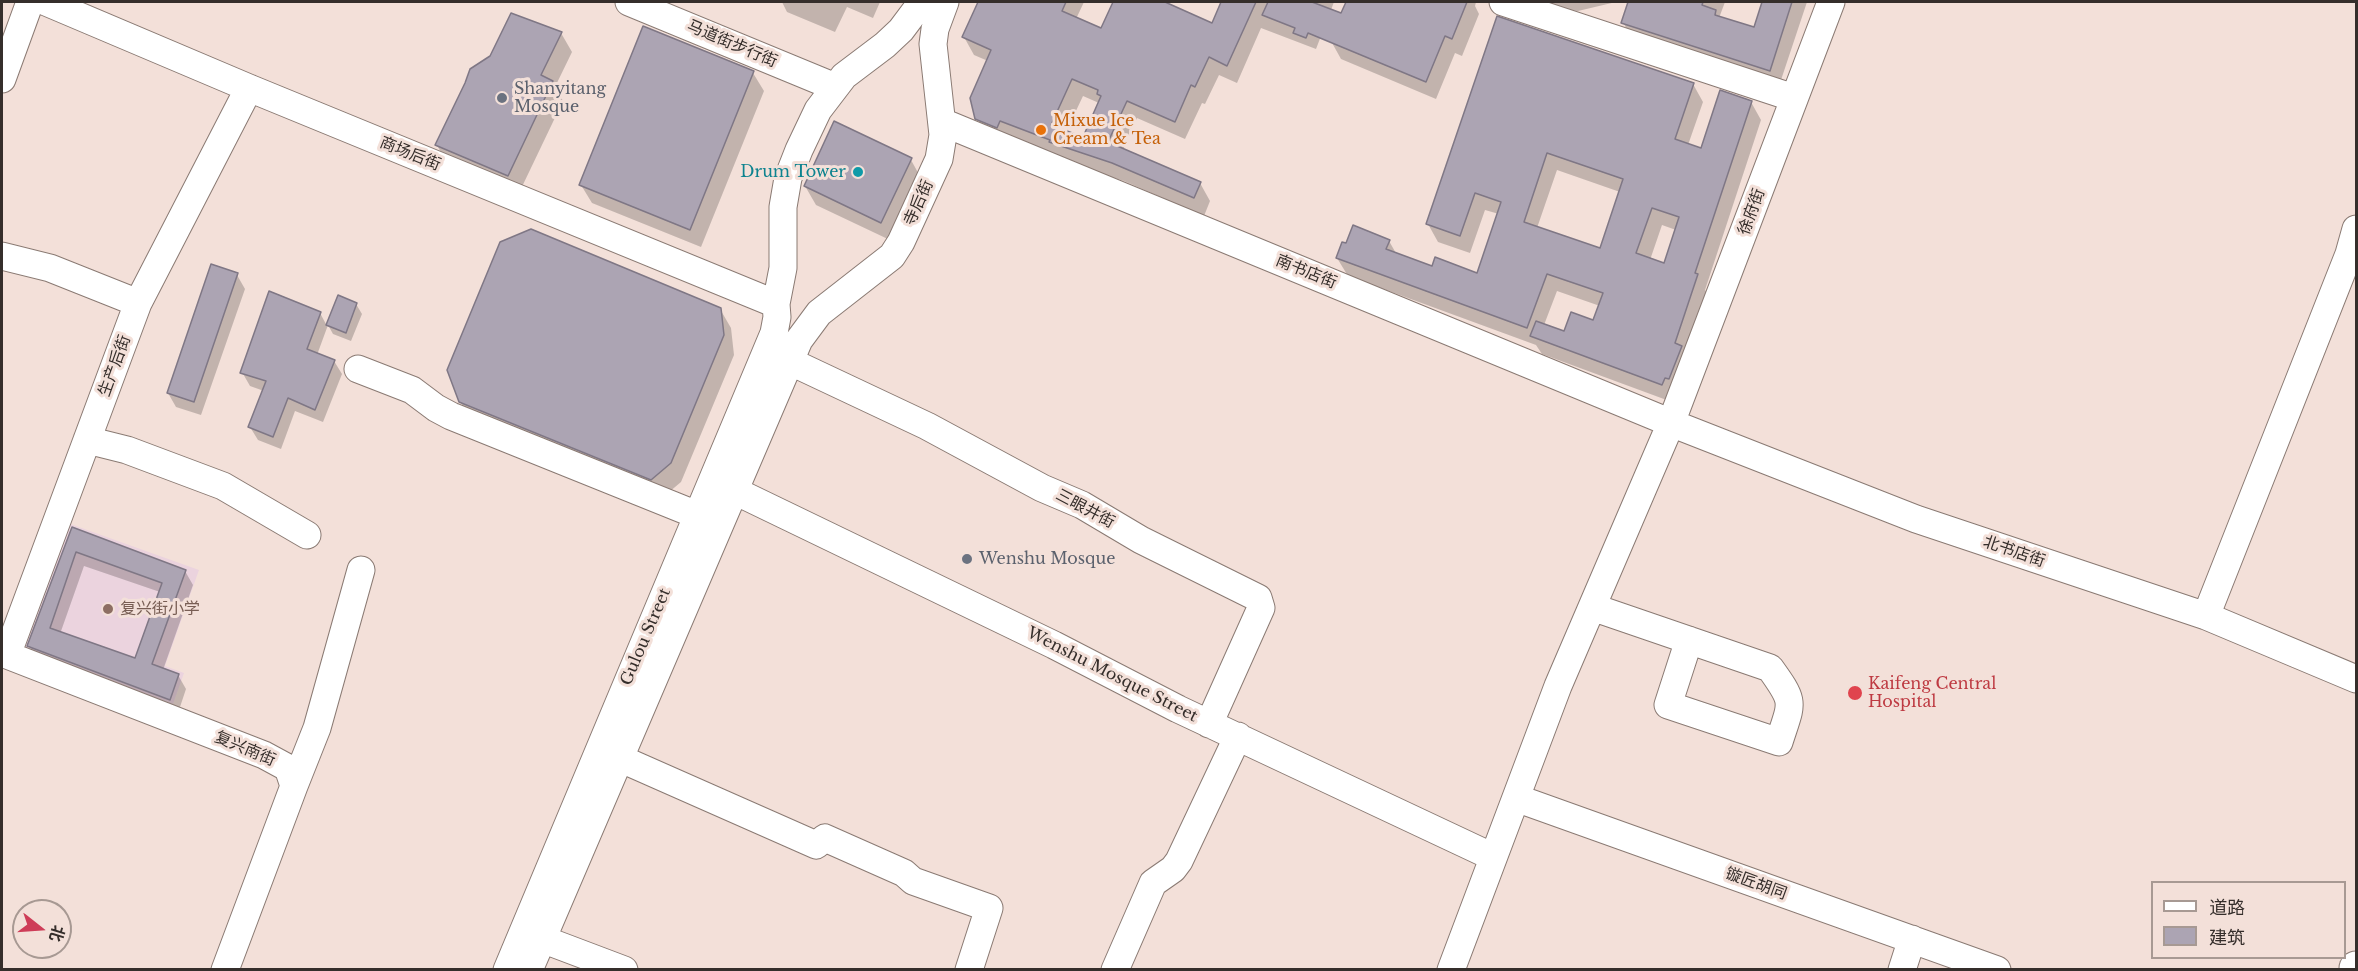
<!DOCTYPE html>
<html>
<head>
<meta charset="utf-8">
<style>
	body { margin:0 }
	#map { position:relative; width:2358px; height:971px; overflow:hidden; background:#f3e0d9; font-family:"Libre Baskerville","Noto Sans SC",serif }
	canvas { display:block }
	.frame { position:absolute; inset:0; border:3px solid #352e2b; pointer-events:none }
	.legend { position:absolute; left:2151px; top:881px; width:195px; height:78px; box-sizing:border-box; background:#f3e0d9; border:2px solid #a79993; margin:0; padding:8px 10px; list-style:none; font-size:18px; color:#352e2b }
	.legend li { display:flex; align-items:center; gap:12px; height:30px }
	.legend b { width:30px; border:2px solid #a79993 }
	.north { position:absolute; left:12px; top:899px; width:60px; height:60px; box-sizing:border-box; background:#f3e0d9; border:2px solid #a79993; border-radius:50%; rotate:107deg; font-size:16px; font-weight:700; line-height:24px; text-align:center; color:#352e2b }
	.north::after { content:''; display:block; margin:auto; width:21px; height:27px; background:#ce3d58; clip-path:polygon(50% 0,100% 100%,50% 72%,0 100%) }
</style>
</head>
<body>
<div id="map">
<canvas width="2358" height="971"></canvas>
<div class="frame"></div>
<ul class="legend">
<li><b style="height:8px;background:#fff"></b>道路</li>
<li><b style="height:16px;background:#aca4b3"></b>建筑</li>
</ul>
<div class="north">北</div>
</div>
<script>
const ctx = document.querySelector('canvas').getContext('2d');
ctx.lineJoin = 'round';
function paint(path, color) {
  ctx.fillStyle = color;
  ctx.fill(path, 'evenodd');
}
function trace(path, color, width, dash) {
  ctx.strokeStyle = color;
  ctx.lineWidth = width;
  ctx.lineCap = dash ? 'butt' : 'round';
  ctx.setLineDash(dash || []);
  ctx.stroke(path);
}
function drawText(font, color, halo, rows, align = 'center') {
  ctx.font = font + ' "Libre Baskerville","Noto Sans SC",serif';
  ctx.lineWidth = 6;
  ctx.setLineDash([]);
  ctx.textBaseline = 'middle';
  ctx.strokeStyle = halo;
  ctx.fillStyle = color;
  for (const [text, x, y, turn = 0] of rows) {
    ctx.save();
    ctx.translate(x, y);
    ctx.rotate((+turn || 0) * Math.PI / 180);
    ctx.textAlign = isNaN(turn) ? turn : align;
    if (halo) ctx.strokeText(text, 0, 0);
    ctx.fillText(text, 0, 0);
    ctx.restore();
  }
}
const education = new Path2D(`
	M62,521L199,570L165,666L184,673L173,704L17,649Z`);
const shadow = new Path2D(`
	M782,2H880L873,18L847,7L835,32L787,12Z
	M979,2H1084L1076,19L1102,30L1115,2H1161L1212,25L1222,2H1221H1334L1316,49L1261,28L1237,83L1219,75L1205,104L1202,103L1185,139L1137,118L1123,150L1200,183L1210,201L1204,216L1124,181L988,137L977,118L988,61L974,55L964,37ZM1083,96L1099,103L1083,139L1066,132Z
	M1347,2H1476L1475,6L1479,14L1462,56L1455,53L1436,99L1341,59L1331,41Z
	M1539,2H1616L1578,11L1561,10L1559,6H1547Z
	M1630,2H1725L1719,18L1754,29L1764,2H1807L1779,86L1632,39L1623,22Z
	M1498,18L1693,84L1703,102L1688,145L1702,150L1751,102L1761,120L1705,290L1707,293L1672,402L1542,354L1536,345L1348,276L1337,258L1389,241L1397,255L1432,268L1478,275L1499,214L1485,210L1470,253L1438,242L1428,224ZM1557,170L1620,192L1601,250L1537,228ZM1662,225L1676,230L1664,265L1650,260ZM1557,291L1600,306L1594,322L1564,333L1544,325Z
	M561,33L572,52L555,87L563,101L519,193L447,164L437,145L467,84Z
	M753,73L764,91L701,247L592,203L581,185Z
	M911,160L921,178L892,241L816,205L805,186Z
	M237,275L245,289L201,415L176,407L168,393Z
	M338,297L356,304L362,314L351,341L333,334L328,325L317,355L334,361L342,374L323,422L295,411L281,449L258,440L250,427L264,391L250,386L242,372L320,313L327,326Z
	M720,309L731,328L734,355L681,482L662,498L471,421L460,401Z
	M72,529L185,571L193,585L163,670L178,675L186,689L178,713L37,660L29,646ZM84,566L160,592L135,660L60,634Z`);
const building = new Path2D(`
	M978,2H1066L1062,11L1101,28L1113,2H1165L1212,23L1221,2H1256L1227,66L1209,57L1195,87L1191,85L1175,122L1127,101L1108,142L1201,182L1194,198L1112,163L1049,142L1050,140L1000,121L997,128L975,119L970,98L991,50L962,37ZM1072,79L1098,90L1097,94L1101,96L1083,137L1051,125Z
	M1268,2H1312L1341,13L1346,2H1467L1452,39L1445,36L1426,82L1308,33L1306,38L1293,33L1295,28L1262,15Z
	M1628,2H1703L1702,5L1716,10L1715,15L1754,27L1762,2H1792L1770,71L1621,23Z
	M511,13L562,32L541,75L553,81L508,176L435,145L465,83L470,69L490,56Z
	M1497,16L1694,83L1675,139L1701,148L1720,90L1752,101L1695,273L1698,274L1675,343L1682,346L1669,379L1665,378L1662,385L1530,336L1536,321L1564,331L1571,312L1593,320L1603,293L1547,274L1527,328L1336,258L1342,242L1346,243L1353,225L1390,240L1386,249L1432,266L1435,257L1477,273L1501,202L1475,193L1460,236L1426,224ZM1547,153L1623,179L1600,248L1524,222ZM1652,208L1679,217L1664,263L1636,253Z
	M643,26L754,71L690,230L579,185Z
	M834,121L912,158L881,223L804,186Z
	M531,229L721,308L724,335L671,463L651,480L459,402L447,370L500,242Z
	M211,264L238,273L194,402L167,393Z
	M269,291L321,312L307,349L335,360L315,410L288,398L273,437L248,427L266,381L240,373Z
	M338,295L357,303L346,333L326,325Z
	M72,527L186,570L152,664L179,674L170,700L27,646ZM76,552L162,583L135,658L50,628Z`);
const minor = new Path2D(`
	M46,2L249,88L776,304
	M629,2L835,87
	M1503,2L1794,98
	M2,79L30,2
	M942,122L1671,423L1916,519L2206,616L2356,679
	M2,256L50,268L138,303
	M789,361L927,426L1042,488L1082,505L1141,540L1258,598L1261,608L1209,724
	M358,369L412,390L436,408L451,416L697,515
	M87,440L127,450L223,486L307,535
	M733,490L1054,645L1178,709L1493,857
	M1592,607L1770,668C1796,704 1792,701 1779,742L1668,705L1689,640
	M2206,616L2349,254L2356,229
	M2,653L264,755L288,768L294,786L225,970
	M7,655L138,303L249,88
	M619,758L816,845L825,838L904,873L913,881L989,908L969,970
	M294,786L317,728L361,570
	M1516,798L1997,970
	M542,939L624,970
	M507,970L774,333L777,317L776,304L783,268V207L788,178L799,150L818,110L844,76L885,45L901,30L922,2
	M529,970L799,340L819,313L892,256L901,242L939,159L943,135L933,44L935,29L945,2
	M1115,970L1153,883L1173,869L1179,861L1238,736
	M1451,970L1558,686L1671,423L1831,2
	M1902,970L1912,939`);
const major = new Path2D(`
	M2356,970V968`);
const markers = [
	[502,98,6,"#6b7280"],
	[1041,130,6,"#e8710a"],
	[858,172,6,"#0f9aa8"],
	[967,559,6,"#6b7280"],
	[108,609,6,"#8d6e63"],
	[1855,693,8,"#e0444e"]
];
const streetNames = [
	["马道街步行街",732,44,23],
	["商场后街",410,154,22],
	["寺后街",919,203,-66],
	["徐府街",1752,212,-70],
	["南书店街",1306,272,22],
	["生产后街",115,366,-70],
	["三眼井街",1085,509,28],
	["北书店街",2014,552,19],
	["Gulou Street",646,637,-67],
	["Wenshu Mosque Street",1112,675,27],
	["复兴南街",245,749,23],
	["镟匠胡同",1756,884,20]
];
const worshipNames = [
	["Shanyitang",514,89],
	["Mosque",514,107],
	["Wenshu Mosque",979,559]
];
const foodNames = [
	["Mixue Ice",1053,121],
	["Cream & Tea",1053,139]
];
const cultureNames = [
	["Drum Tower",846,172]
];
const educationNames = [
	["复兴街小学",120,609]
];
const healthNames = [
	["Kaifeng Central",1868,684],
	["Hospital",1868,702]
];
paint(education, '#ebd3de');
paint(shadow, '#0003');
paint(building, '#aca4b3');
trace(building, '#7f7785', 1.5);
trace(minor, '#8a7a73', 29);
trace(major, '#8a7a73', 35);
trace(minor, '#fff', 27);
trace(major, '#fff', 33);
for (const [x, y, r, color] of markers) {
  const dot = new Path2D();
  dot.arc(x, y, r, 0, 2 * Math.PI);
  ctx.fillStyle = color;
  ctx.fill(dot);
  trace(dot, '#f3e0d9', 2);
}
drawText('16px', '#352e2b', '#f3e0d9', streetNames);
drawText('16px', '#5b616d', '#f3e0d9', worshipNames, 'left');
drawText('16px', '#c56008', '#f3e0d9', foodNames, 'left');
drawText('16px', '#0d838f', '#f3e0d9', cultureNames, 'right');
drawText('16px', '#785e54', '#f3e0d9', educationNames, 'left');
drawText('16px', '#be3a42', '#f3e0d9', healthNames, 'left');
</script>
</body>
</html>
